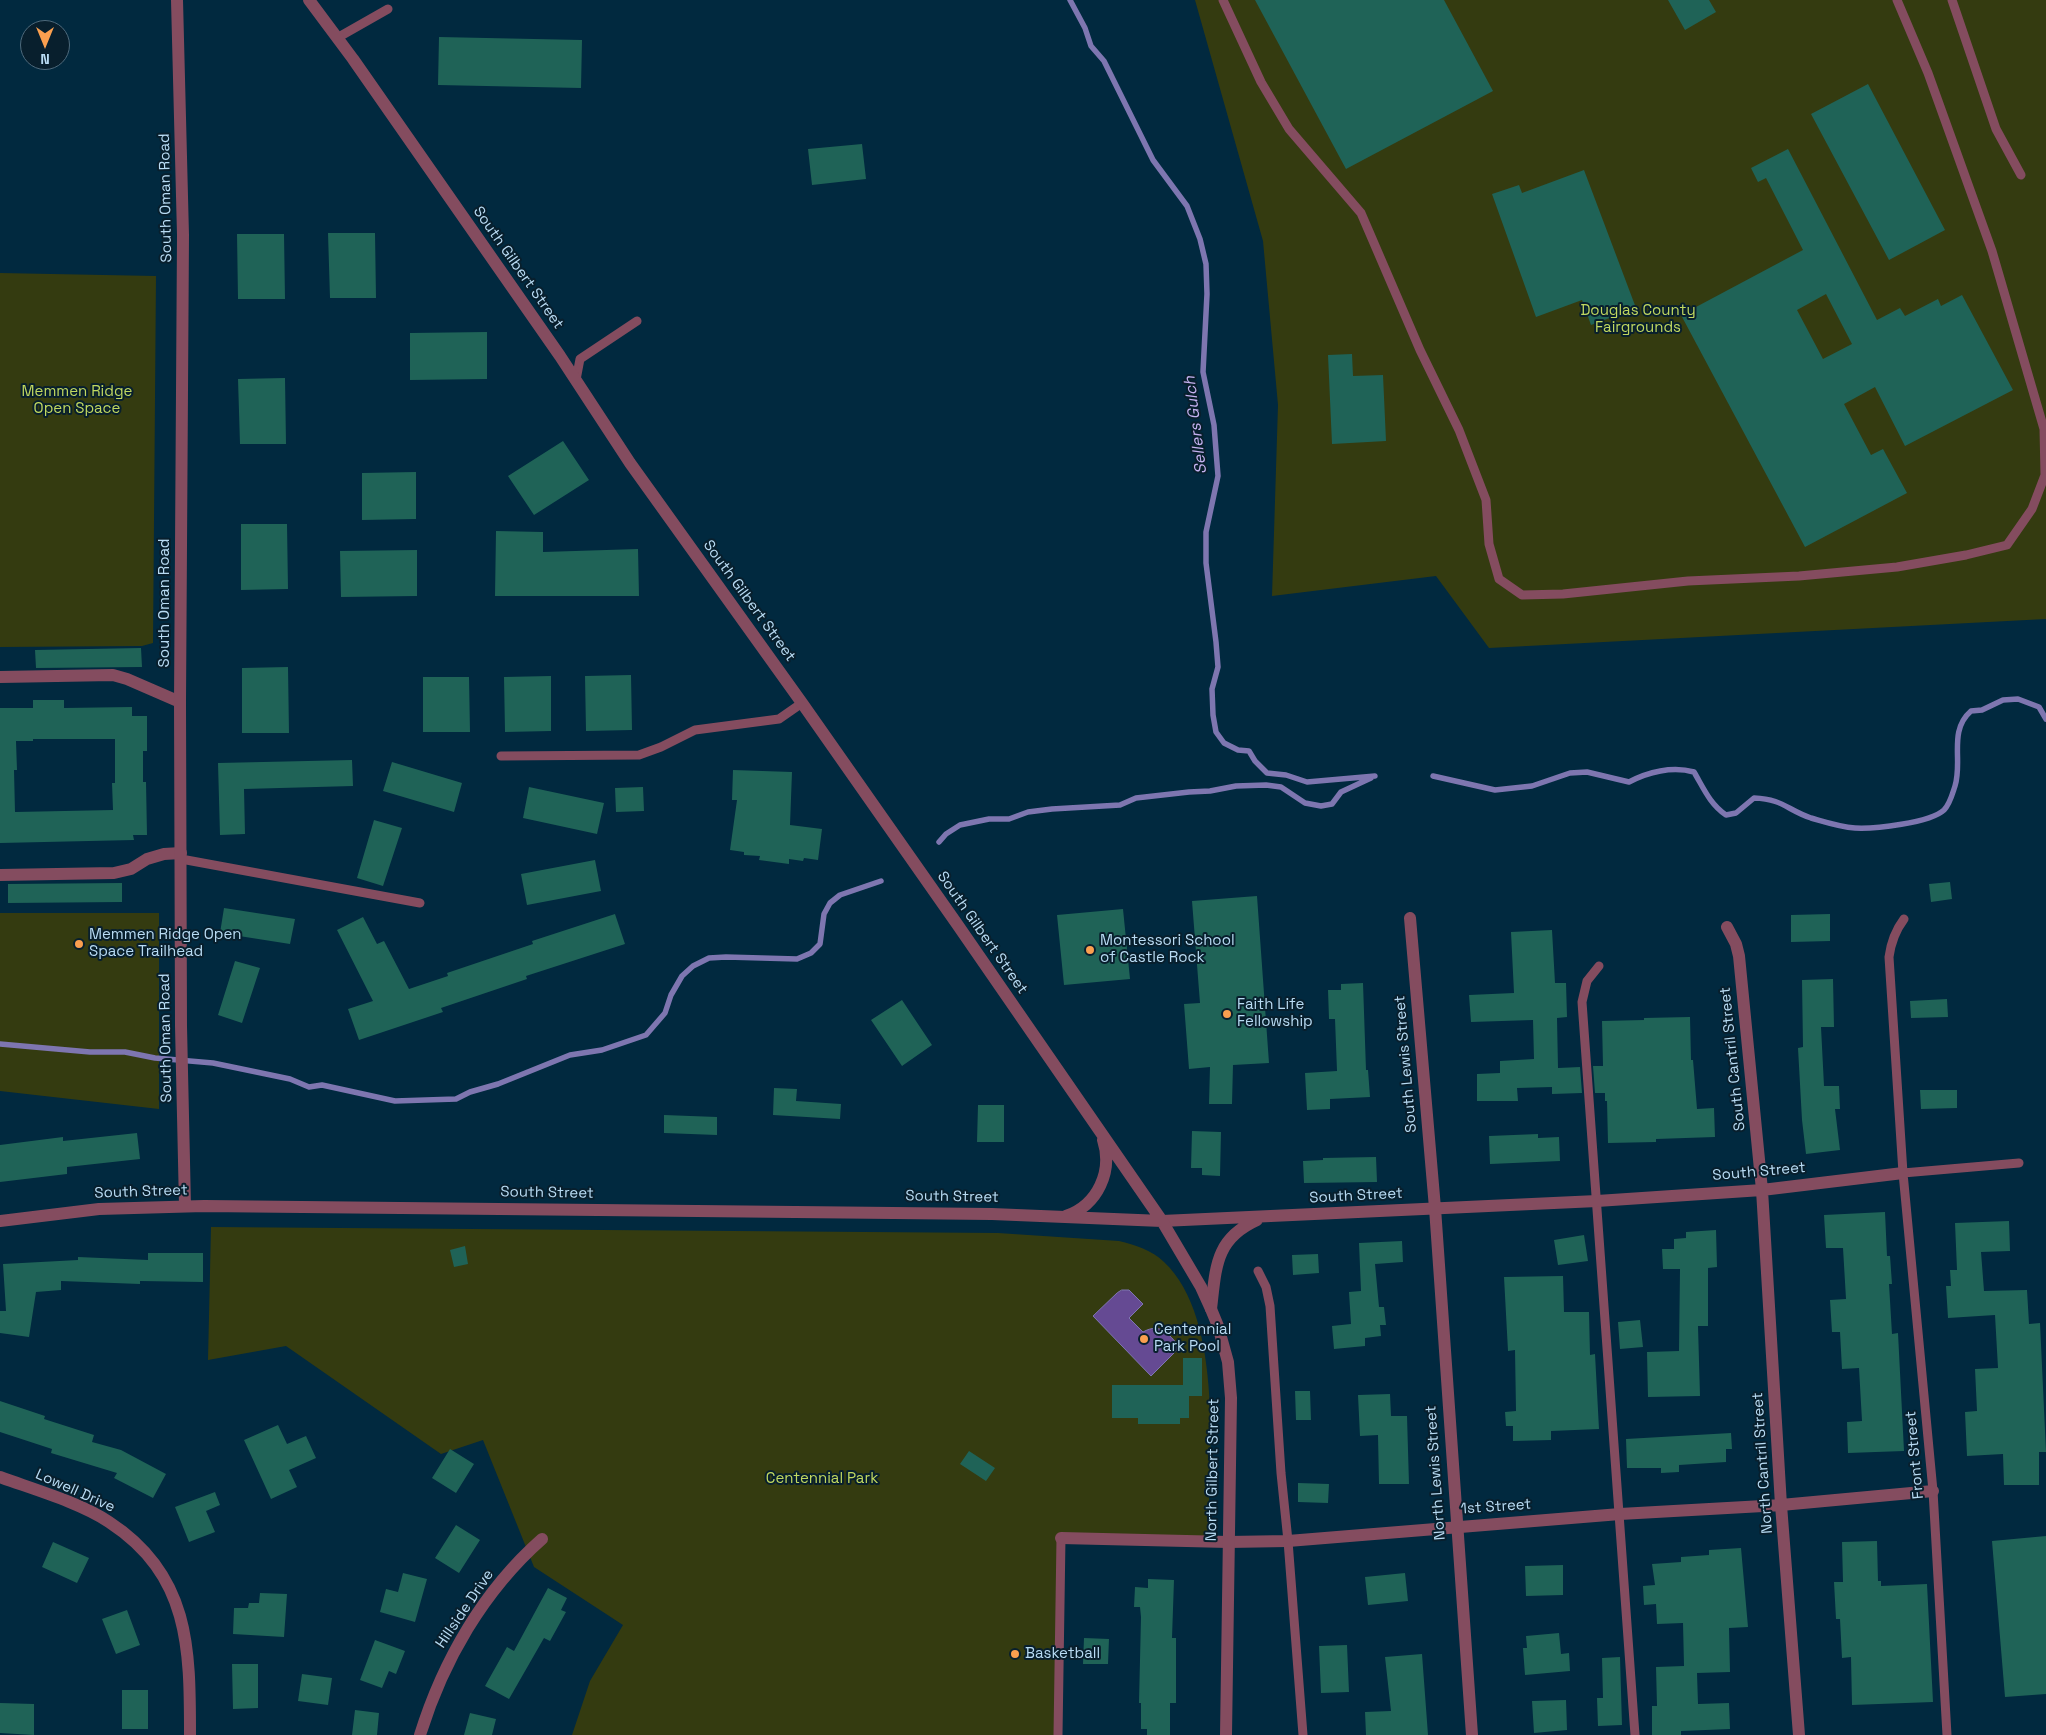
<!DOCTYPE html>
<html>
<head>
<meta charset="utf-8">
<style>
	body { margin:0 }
	#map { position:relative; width:2046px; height:1735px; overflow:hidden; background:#01293f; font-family:"Space Grotesk",sans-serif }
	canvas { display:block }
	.north { position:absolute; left:20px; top:20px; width:50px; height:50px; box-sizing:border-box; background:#081f2d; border:1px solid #4e6a7c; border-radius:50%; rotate:180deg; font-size:14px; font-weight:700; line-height:20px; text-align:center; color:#b8dbf3 }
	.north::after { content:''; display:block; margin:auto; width:18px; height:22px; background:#fa9f4f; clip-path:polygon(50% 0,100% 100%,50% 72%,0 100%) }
</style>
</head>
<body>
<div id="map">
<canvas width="2046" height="1735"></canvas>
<div class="north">N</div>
</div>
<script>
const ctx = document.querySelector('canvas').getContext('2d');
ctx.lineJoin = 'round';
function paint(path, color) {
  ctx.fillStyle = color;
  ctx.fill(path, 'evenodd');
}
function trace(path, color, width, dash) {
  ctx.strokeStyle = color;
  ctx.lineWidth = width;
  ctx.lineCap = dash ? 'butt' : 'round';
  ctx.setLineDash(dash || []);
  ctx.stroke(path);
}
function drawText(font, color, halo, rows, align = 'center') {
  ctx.font = font + ' "Space Grotesk",sans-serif';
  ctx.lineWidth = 4;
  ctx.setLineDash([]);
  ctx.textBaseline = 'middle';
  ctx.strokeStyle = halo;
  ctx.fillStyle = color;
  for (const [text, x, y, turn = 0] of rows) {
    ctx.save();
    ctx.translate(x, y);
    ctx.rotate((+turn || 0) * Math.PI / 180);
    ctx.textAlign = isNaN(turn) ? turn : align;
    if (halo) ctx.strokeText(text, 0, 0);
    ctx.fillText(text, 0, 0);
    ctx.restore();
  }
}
const green = new Path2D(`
	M1195,0H2046V619L1489,648L1436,576L1272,596L1278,405L1263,241Z
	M0,273L156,276L153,643L142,646L0,647Z
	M0,913H159V1109L0,1091Z
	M211,1227L998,1233L1119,1241C1135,1245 1152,1250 1164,1262C1225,1319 1209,1465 1208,1542L1061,1538L1058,1735H572L590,1681L623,1625L534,1567L483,1440L441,1454L286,1346L208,1360Z`);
const water = new Path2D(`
	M1122,1290H1129L1143,1304L1129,1318L1143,1332C1161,1322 1168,1334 1180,1347L1151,1376L1093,1316L1117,1293Z`);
const stream = new Path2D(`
	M1070,0L1085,28L1091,46L1104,61L1153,160L1187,206L1200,239L1206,264L1207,294L1203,372L1214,425L1218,476L1206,532V563L1216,642L1218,667L1212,689L1213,715L1216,732L1224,743L1238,750L1249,751L1255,761L1267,773L1286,775L1307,782L1375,776
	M1433,776L1495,790L1532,786L1570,773L1587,772L1629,782C1648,772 1672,766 1694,772C1704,789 1710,804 1726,815L1736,813L1754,798C1783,799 1787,810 1811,818C1825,822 1840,827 1855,828C1874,829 1930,823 1944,810C1950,804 1952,795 1955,786C1963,761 1948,731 1971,711L1982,710L2003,700L2018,699L2039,707L2046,719
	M939,842L946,834L960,825L989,819H1009L1028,812L1052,809L1120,805L1136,798L1189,792L1210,791L1236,786L1266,785L1281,787L1305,803L1321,806L1332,804L1341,792L1371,778
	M0,1044L90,1052H125L155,1058L213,1063L290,1079L309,1087L322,1085L395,1101L456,1099L470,1092L498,1084L570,1055L602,1050L646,1035L665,1013L671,995L682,976L693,966L709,958L726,957L797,959L811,953L820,944L824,914L830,903L840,895L881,881`);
const building = new Path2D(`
	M1255,0H1444L1493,91L1346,169Z
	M1668,0H1709L1716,12L1685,30Z
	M439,37L582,40L581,88L438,85Z
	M1868,84L1945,230L1889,260L1811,114Z
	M862,144L866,179L812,185L808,149Z
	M1788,149L1877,320L1900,308L1905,316L1938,299L1941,306L1962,295L2013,390L1905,446L1875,387L1844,404L1871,455L1883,449L1907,493L1805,547L1681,315L1803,250L1766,178L1758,182L1751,168ZM1826,294L1852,344L1823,359L1797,310Z
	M1584,170L1636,308L1591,325L1582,300L1536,317L1492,194L1519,185L1522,193Z
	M328,233H375L376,298H330Z
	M237,234H284L285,299H238Z
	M487,332V379L410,380V333Z
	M1352,354L1353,376L1383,375L1386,441L1332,444L1328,355Z
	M285,378L286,444H240L238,379Z
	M563,441L589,480L534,515L508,476Z
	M416,472V519L362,520V473Z
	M241,524H287L288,589L241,590Z
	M496,531L543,532V552L638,549L639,596H495Z
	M417,550V596L341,597L340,551Z
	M141,648L142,667L36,668L35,650Z
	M288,667L289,733H242V668Z
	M631,675L632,730L586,731L585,676Z
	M551,676V731L505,732L504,677Z
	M423,677H469L470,732H423Z
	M33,700H64V708L132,707V716H147V751H143V782H146L147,835H133L134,840L0,843V708H33ZM33,739H115V783H112L113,810L15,812L14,770H17L16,741H33Z
	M352,760L353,786L244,789L245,834L220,835L218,763Z
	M392,762L462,783L454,812L383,791Z
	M733,770L792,772L790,825L822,829L818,860L804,858L803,861L789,859V864L759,860L760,856L744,855V852L730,850L737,800H732Z
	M529,787L604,803L597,834L523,818Z
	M643,787L644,811L616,812L615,788Z
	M374,820L402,828L383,886L357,878Z
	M595,860L601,891L527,905L521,874Z
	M1950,882L1952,899L1931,902L1929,884Z
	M122,883V902L8,903V884Z
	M1257,896L1269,1063L1233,1065L1232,1104H1209L1210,1067L1189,1069L1184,1004L1200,1003L1192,901Z
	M224,908L295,919L290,944L220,933Z
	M1123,909L1130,979L1064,985L1057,915Z
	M615,914L625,944L526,976L527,979L441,1008L443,1012L359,1040L348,1009L373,1001L337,930L363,917L377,944L384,941L409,989L448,976L447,973L533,944L532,941Z
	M1830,914V941L1791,942V915Z
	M1552,930L1555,983H1566L1567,1017L1557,1018L1558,1068L1580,1067L1582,1093L1552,1094V1087L1517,1088L1518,1101H1477V1074L1500,1073V1061L1534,1059L1533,1020L1471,1022L1469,995L1514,993L1511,932Z
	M235,961L260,968L242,1023L218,1015Z
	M1833,979L1834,1027H1821L1824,1086H1839L1840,1109H1835L1840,1150L1806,1154L1802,1120L1798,1048L1803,1047L1802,980Z
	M1363,983L1366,1070H1368L1370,1097L1330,1099V1109L1307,1110L1305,1073L1337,1071L1335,1019H1329L1328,990H1341V984Z
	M1947,999L1948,1017L1911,1018L1910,1001Z
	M902,1000L932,1045L902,1066L871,1020Z
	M1690,1017L1691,1060H1693L1697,1109L1714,1108L1715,1137L1656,1139V1142L1608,1143L1607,1101H1605V1093H1595L1593,1066H1603L1602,1021L1644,1020V1018Z
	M774,1088L797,1089L796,1101L841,1104L840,1119L773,1115Z
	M1920,1090H1957V1108L1921,1109Z
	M978,1105H1004V1142H977Z
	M664,1115L717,1117V1135L664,1133Z
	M1192,1131L1221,1132L1220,1176L1202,1175V1168H1191Z
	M137,1133L140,1159L67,1167V1174L0,1182V1145L63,1137V1141Z
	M1538,1134V1138L1559,1137L1560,1161L1490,1164L1489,1136Z
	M1376,1157L1377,1182L1304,1183L1303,1161L1323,1160V1158Z
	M1885,1212L1887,1256H1890L1892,1284H1889L1892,1334L1898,1333L1904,1451L1848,1453L1847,1422L1862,1421L1859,1368L1842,1369L1840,1332H1832L1830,1300L1846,1299L1843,1248H1826L1824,1215Z
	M2009,1221L2010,1251L1981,1252L1984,1291L2027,1290L2029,1324L2040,1323L2046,1452H2039V1485H2004L2003,1454L1967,1456L1965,1412L1977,1411L1975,1369L1998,1368L1995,1315L1948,1318L1946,1286H1951L1950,1270H1957L1955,1223Z
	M1716,1230L1717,1267L1708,1268V1326H1698L1700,1396L1648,1397L1647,1352L1679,1351L1680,1269H1663L1662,1249H1674V1239L1686,1238V1232Z
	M1584,1235L1588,1261L1558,1265L1554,1240Z
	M1402,1241L1403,1262L1375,1264L1379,1307H1384L1386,1325H1380L1381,1336L1365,1338V1346L1334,1349L1332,1326L1351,1324L1349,1292L1361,1291L1359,1243Z
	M465,1246L468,1264L454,1267L450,1250Z
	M148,1253H203V1282L140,1281V1284L61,1281V1290L36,1292L29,1337L0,1333V1311H6L3,1264L78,1260V1257L148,1260Z
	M1318,1254L1319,1273L1293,1275L1292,1255Z
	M1563,1276L1564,1312H1589L1590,1355L1595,1354L1599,1429L1551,1431V1440L1513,1441V1426H1506L1505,1412L1516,1411L1515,1350L1508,1351L1504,1277Z
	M1640,1320L1643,1347L1620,1349L1618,1322Z
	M1183,1358H1202V1396H1189V1418H1180V1424H1138V1418H1112V1385H1183Z
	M1295,1391H1310L1311,1420H1296Z
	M1390,1394L1391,1416H1407L1409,1484H1379L1378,1435L1360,1436L1358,1395Z
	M0,1401L45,1416L44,1419L94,1435L92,1442L121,1450L166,1474L153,1498L114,1478L117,1473L51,1453L52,1449L0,1432Z
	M278,1425L287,1444L306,1436L316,1458L289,1470L297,1487L271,1499L244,1440Z
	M1731,1433L1732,1449H1726V1462L1679,1465V1472L1661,1473V1468H1627L1626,1439Z
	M450,1449L474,1464L456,1493L432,1478Z
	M969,1451L995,1468L986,1481L960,1464Z
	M1298,1483L1329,1484L1328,1503L1298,1502Z
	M215,1492L220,1505L206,1511L215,1532L189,1542L175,1507Z
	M456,1525L480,1540L459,1573L435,1558Z
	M2046,1536V1694L2005,1697L1992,1541Z
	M1877,1541L1878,1581H1881V1586L1927,1584L1933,1702L1852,1705L1851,1657L1842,1658L1840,1619H1836L1834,1582H1843L1842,1542Z
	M53,1542L89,1558L77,1583L42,1567Z
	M1741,1548L1748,1627L1729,1628L1730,1672L1697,1673L1698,1704L1729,1703L1730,1729L1681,1731V1735H1652V1706H1657L1656,1667L1684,1666L1683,1623L1657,1624L1656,1604L1644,1605L1643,1586L1655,1585L1652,1564L1681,1562V1557L1709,1555V1550Z
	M1563,1565V1595L1526,1596L1525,1566Z
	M403,1573L427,1579L415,1622L380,1612L386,1589L398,1592Z
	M1405,1573L1408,1601L1368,1605L1365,1577Z
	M1148,1579L1174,1580L1172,1638H1176V1703H1170V1735H1147V1729H1141V1703H1139L1141,1617L1140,1607H1134L1135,1587L1148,1588Z
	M548,1588L567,1598L561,1610L566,1612L550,1641L544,1638L509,1699L485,1686L507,1647L514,1651Z
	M260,1593L287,1594L284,1637L233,1634L234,1608H248L249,1603H259Z
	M127,1610L140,1645L116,1654L102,1619Z
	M1559,1633L1561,1654L1569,1653L1570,1671L1525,1675L1523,1648H1527L1526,1636Z
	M1084,1638L1109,1639L1108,1664H1083Z
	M375,1640L405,1651L396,1674L389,1671L382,1688L360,1680Z
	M1347,1645L1349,1692L1321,1693L1319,1646Z
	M1422,1654L1428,1735H1366L1365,1712L1391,1711L1385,1657Z
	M1620,1657L1622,1725L1598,1726L1597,1698H1603L1602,1658Z
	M232,1664H258V1708L233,1709Z
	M302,1674L332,1678L328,1705L298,1701Z
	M122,1690H148V1729H122Z
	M1566,1700L1567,1730L1534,1733L1532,1701Z
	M0,1703L34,1704V1735L0,1733Z
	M355,1710L379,1713L377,1735H352Z
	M470,1713L496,1719L492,1735H464Z`);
const service = new Path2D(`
	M1223,0L1261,82L1289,129L1361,213L1420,350L1459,430L1486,500L1489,544L1499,579L1522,595L1563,594L1688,581L1799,576L1897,567L1966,555L2007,545L2032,509L2045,475L2044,429L1992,251L1928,73L1897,0
	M1952,0L1996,129L2021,175
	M337,38L388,9
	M576,380L580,359L637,321
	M501,756L639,755L661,747L695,730L779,719L802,703
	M181,859L420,903
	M1904,919C1895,931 1891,942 1889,957L1903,1173L1933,1491L1947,1735
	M1599,966L1587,981L1582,1002L1635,1735
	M1903,1173L2019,1163
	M1258,1271L1266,1287L1270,1306L1281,1473L1288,1541L1303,1735
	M1058,1735L1061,1538`);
const minor = new Path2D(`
	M0,677L113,675L127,679L180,702
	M0,875L114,873L131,869L147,859L164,854L181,853
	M1410,918L1435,1208L1472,1735
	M1727,927L1736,944L1739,956L1762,1190L1781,1505L1799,1735
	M1162,1221L1597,1201L1762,1190L1903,1173
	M1211,1309C1216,1267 1215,1239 1257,1220
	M0,1477C33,1489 81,1503 109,1522C190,1575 190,1648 190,1735
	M1061,1538L1228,1542L1288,1541L1620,1514L1781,1505L1933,1491
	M420,1735C443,1661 483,1591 542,1539`);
const tertiary = new Path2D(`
	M177,0L183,235L180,702L181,1026L185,1206
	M309,0L353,59L560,356L630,463L802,703L957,924L1162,1221L1201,1287L1211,1309L1218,1326L1228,1362L1231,1398L1226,1735
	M1066,1216C1098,1205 1113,1171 1103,1140
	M0,1221L99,1209L204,1206L992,1214L1162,1221`);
const markers = [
	[79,944,5,"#fa9f4f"],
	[1090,950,5,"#fa9f4f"],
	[1227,1014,5,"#fa9f4f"],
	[1144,1339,5,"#fa9f4f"],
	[1015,1654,5,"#fa9f4f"]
];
const streetNames = [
	["South Oman Road",166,198,-91],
	["South Gilbert Street",518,268,55],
	["South Gilbert Street",749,601,54],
	["South Oman Road",165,603,-90],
	["South Gilbert Street",982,933,55],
	["South Oman Road",166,1038,-91],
	["South Cantril Street",1733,1059,-96],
	["South Lewis Street",1406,1064,-95],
	["South Street",1759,1172,-5],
	["South Street",141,1192,-2],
	["South Street",547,1193,1],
	["South Street",1356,1196,-3],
	["South Street",952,1197,1],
	["Front Street",1915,1455,-95],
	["North Cantril Street",1763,1463,-94],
	["North Gilbert Street",1213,1470,-89],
	["North Lewis Street",1436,1473,-94],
	["Lowell Drive",75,1491,24],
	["1st Street",1496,1507,-4],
	["Hillside Drive",465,1609,-56]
];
const parkNames = [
	["Douglas County",1638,311],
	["Fairgrounds",1638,328],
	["Memmen Ridge",77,392],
	["Open Space",77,409],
	["Centennial Park",822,1479]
];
const poiNames = [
	["Memmen Ridge Open",89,935],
	["Space Trailhead",89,952],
	["Montessori School",1100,941],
	["of Castle Rock",1100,958],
	["Faith Life",1237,1005],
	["Fellowship",1237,1022],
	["Centennial",1154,1330],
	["Park Pool",1154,1347],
	["Basketball",1025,1654]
];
const waterNames = [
	["Sellers Gulch",1196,425,-97]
];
paint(green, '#343b10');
paint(water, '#654a93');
trace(water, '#7e76b0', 1);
trace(stream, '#7e76b0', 5.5);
paint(building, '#1f6357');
trace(service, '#844c5f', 9);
trace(minor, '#844c5f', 12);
trace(tertiary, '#844c5f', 12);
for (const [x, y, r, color] of markers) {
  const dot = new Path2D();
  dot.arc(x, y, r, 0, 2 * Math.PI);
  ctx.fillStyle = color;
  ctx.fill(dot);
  trace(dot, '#081f2d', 2);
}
drawText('15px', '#b8dbf3', '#081f2d', streetNames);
drawText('15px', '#c1d860', '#081f2d', parkNames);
drawText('15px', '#b8dbf3', '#081f2d', poiNames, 'left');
drawText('italic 16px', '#c5b2f0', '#081f2d', waterNames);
</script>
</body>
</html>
